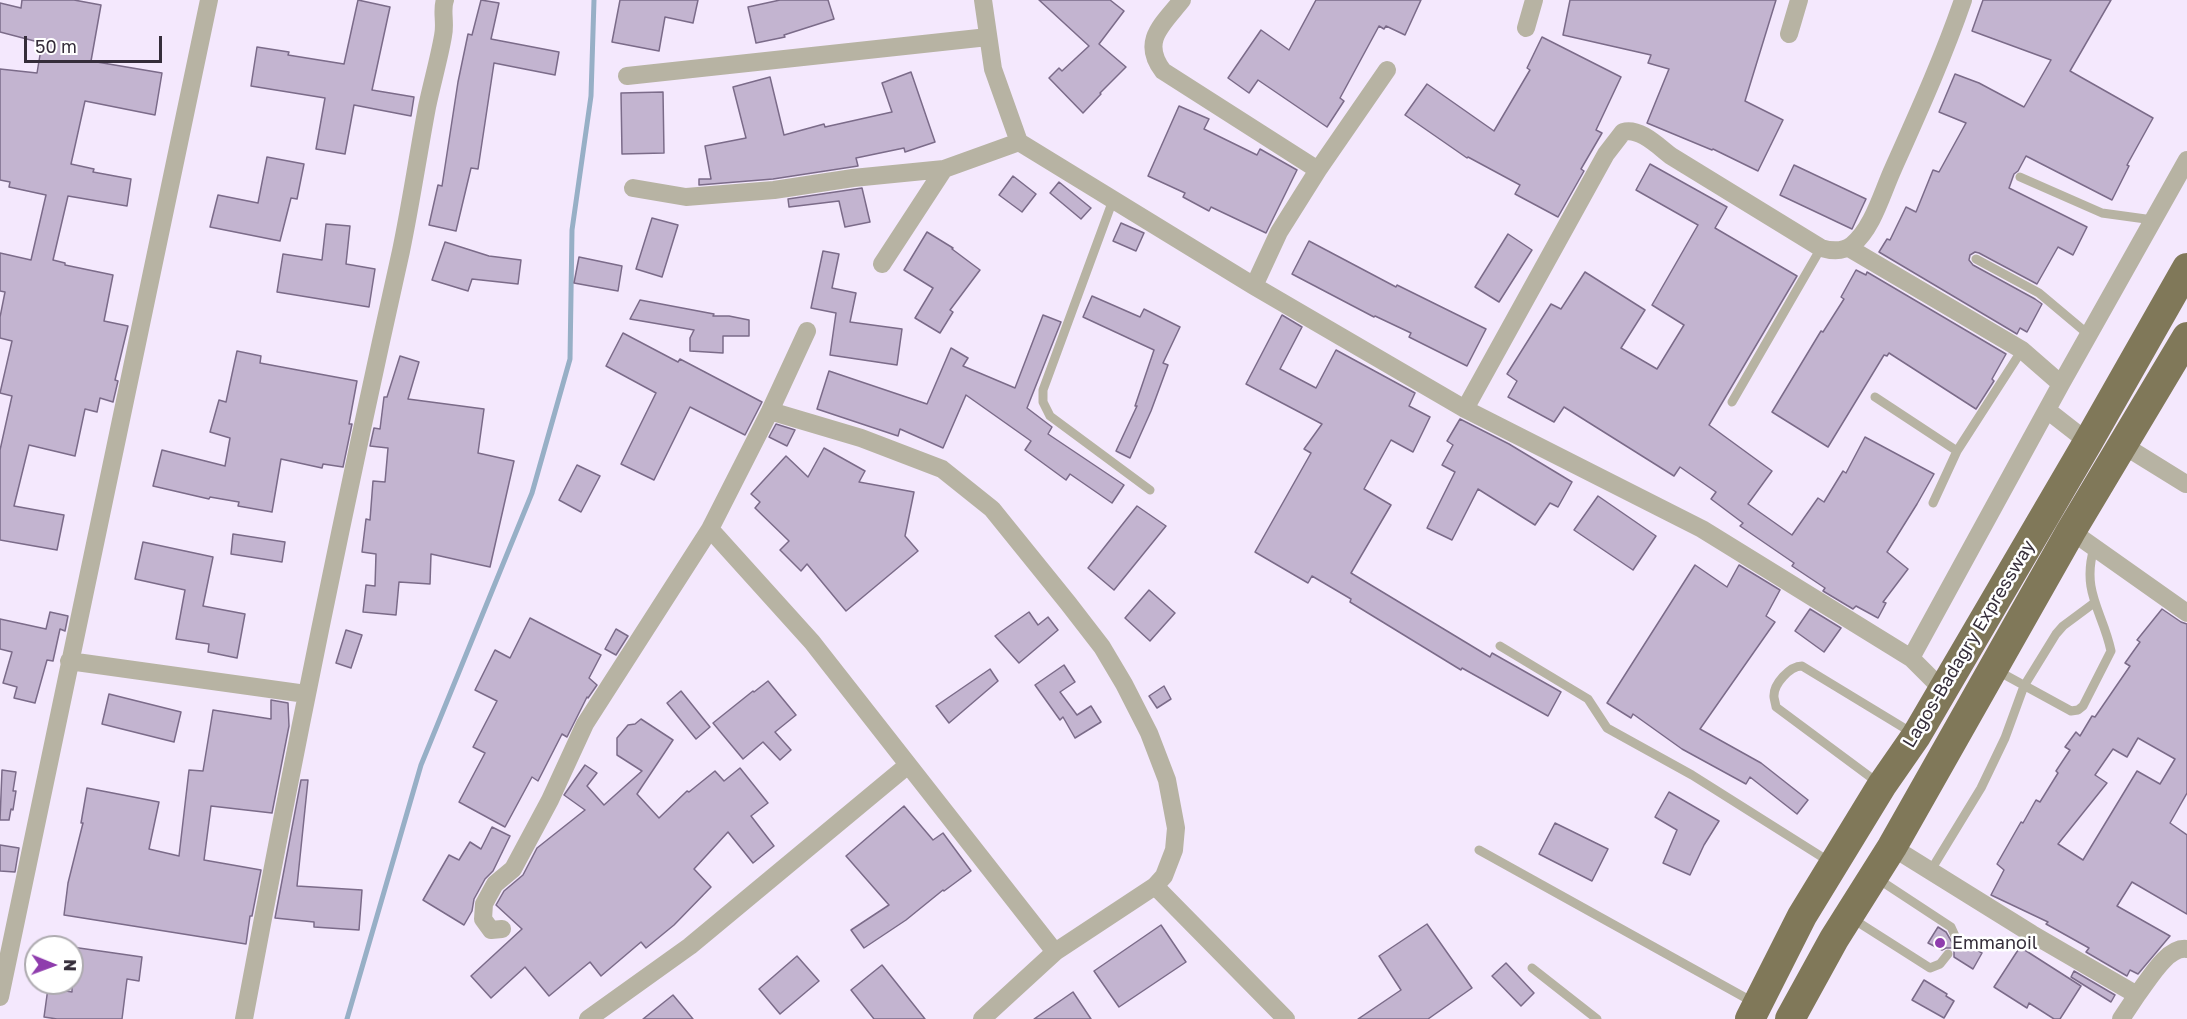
<!DOCTYPE html>
<html>
<head>
<meta charset="utf-8">
<style>
	body { margin:0 }
	#map { position:relative; width:2187px; height:1019px; overflow:hidden; background:#f4e8fd; font-family:"Golos Text",sans-serif }
	canvas { display:block }
	.north { position:absolute; left:24px; top:935px; width:60px; height:60px; box-sizing:border-box; background:#fff; border:2px solid #aeabb0; border-radius:50%; rotate:91deg; font-size:16px; font-weight:700; line-height:24px; text-align:center; color:#352d3a }
	.north::after { content:''; display:block; margin:auto; width:21px; height:27px; background:#8f3dad; clip-path:polygon(50% 0,100% 100%,50% 72%,0 100%) }
	.scale { position:absolute; left:24px; top:36px; width:138px; height:27px; box-sizing:border-box; border:3px solid #352d3a; border-top:0; padding-left:8px; font-size:18px; line-height:21px; white-space:nowrap; color:#352d3a; -webkit-text-stroke:4px #fff; paint-order:stroke }
</style>
</head>
<body>
<div id="map">
<canvas width="2187" height="1019"></canvas>
<div class="north">N</div>
<div class="scale">50 m</div>
</div>
<script>
const ctx = document.querySelector('canvas').getContext('2d');
ctx.lineJoin = 'round';
function trace(path, color, width, dash) {
  ctx.strokeStyle = color;
  ctx.lineWidth = width;
  ctx.lineCap = dash ? 'butt' : 'round';
  ctx.setLineDash(dash || []);
  ctx.stroke(path);
}
function paint(path, color) {
  ctx.fillStyle = color;
  ctx.fill(path, 'evenodd');
}
function drawText(font, color, halo, rows, align = 'center') {
  ctx.font = font + ' "Golos Text",sans-serif';
  ctx.lineWidth = 5;
  ctx.setLineDash([]);
  ctx.textBaseline = 'middle';
  ctx.strokeStyle = halo;
  ctx.fillStyle = color;
  for (const [text, x, y, turn = 0] of rows) {
    ctx.save();
    ctx.translate(x, y);
    ctx.rotate((+turn || 0) * Math.PI / 180);
    ctx.textAlign = isNaN(turn) ? turn : align;
    if (halo) ctx.strokeText(text, 0, 0);
    ctx.fillText(text, 0, 0);
    ctx.restore();
  }
}
const stream = new Path2D(`
	M347,1019L421,765L532,493L570,359L572,230L591,96L594,0`);
const building = new Path2D(`
	M22,0H74L101,5L91,61L162,73L155,115L85,101L71,164L94,169L93,172L131,179L127,206L68,196L53,260L65,263V265L113,275L104,321L128,326L115,380L118,381L113,402L100,398L97,412L85,409L75,456L29,445L14,506L64,515L57,550L0,540V450L12,396L0,393L12,341L0,338V317L5,292L0,291V253L31,260L46,195L9,187L10,182L0,180V69L37,73L42,43L0,32V3L21,8Z
	M358,0L390,7L372,90L414,97L411,116L354,105L345,154L316,149L325,98L251,86L257,47L289,52L288,55L344,64Z
	M481,0L499,3L491,39L559,52L555,75L494,63L478,169L471,168L456,231L429,225L438,185L442,186L458,82L468,34L472,35Z
	M620,0H698L693,23L665,17L659,51L612,42Z
	M780,0H828L834,19L784,35L785,37L756,43L748,7Z
	M1039,0H1110L1124,11L1099,44L1126,67L1100,93L1101,94L1083,113L1049,78L1059,68L1062,71L1089,46Z
	M1316,0H1421L1405,35L1386,26L1384,29L1379,26L1340,98L1344,101L1327,127L1258,80L1249,93L1228,78L1261,30L1289,50Z
	M1570,0H1776L1745,101L1783,120L1758,171L1713,149L1712,150L1647,123L1669,69L1648,63L1651,55L1563,35Z
	M1983,0H2111L2070,71L2153,118L2127,165L2129,166L2112,200L2026,156L2018,171L2014,174L2009,188L2087,227L2073,255L2058,247L2037,284L1979,253L1975,252L1970,255L1969,260L1973,265L2035,299L2042,304L2027,332L2020,328L2017,334L1879,252L1887,239L1890,240L1906,207L1916,212L1933,170L1939,172L1966,123L1939,112L1955,74L1979,83L2024,107L2051,60L1972,31Z
	M1542,37L1621,77L1596,130L1602,133L1581,169L1584,171L1558,217L1515,194L1520,185L1468,157L1467,158L1405,115L1427,84L1494,131L1530,70L1527,68Z
	M911,72L935,142L905,152L904,148L856,158L858,166L773,179L699,185V179H711L705,146L746,138L733,87L770,77L784,135L824,124L825,127L892,112L882,83Z
	M663,92L664,153L622,154L621,93Z
	M1179,106L1209,119L1204,129L1257,155L1260,149L1297,170L1266,233L1211,207L1209,211L1183,197L1185,193L1148,176Z
	M267,157L304,164L297,199L291,198L280,241L210,227L218,195L258,203Z
	M1650,164L1727,207L1715,228L1797,276L1709,425L1772,471L1748,504L1792,535L1818,498L1824,502L1843,471L1846,473L1865,437L1934,474L1917,504L1887,552L1908,569L1883,602L1886,603L1878,618L1856,606L1853,609L1823,591L1825,588L1792,566L1794,563L1740,526L1743,523L1711,499L1716,492L1680,467L1674,476L1564,407L1554,422L1508,397L1517,381L1507,374L1551,304L1561,309L1585,272L1645,310L1621,348L1657,369L1684,325L1652,305L1698,225L1636,190Z
	M1794,165L1866,199L1852,229L1780,195Z
	M1013,176L1036,194L1022,212L999,195Z
	M1059,182L1091,208L1081,219L1050,193Z
	M862,188L870,222L845,227L839,201L789,207L788,199Z
	M652,218L678,225L662,277L636,269Z
	M1121,223L1144,233L1136,251L1113,241Z
	M326,224L350,226L346,264L375,269L369,307L277,292L283,254L322,260Z
	M927,232L953,248L952,249L980,270L950,310L953,312L940,333L915,318L933,288L904,270Z
	M1508,234L1532,250L1499,302L1475,287Z
	M1309,241L1396,287L1397,285L1486,329L1467,366L1409,337L1411,333L1375,316L1374,317L1292,274Z
	M445,242L489,256L521,260L518,284L472,279L468,291L432,280Z
	M823,251L839,254L832,288L856,293L850,322L902,329L897,365L830,355L836,313L811,308Z
	M579,257L622,266L618,291L574,283Z
	M1856,270L1866,275L1867,272L2006,354L1992,379L1994,381L1976,409L1889,353L1887,356L1884,355L1828,447L1772,412L1821,331L1823,332L1844,299L1841,297Z
	M1092,296L1140,317L1144,309L1180,327L1163,363L1168,365L1151,411L1130,458L1116,451L1137,406H1135L1154,350L1083,317Z
	M640,300L714,314L713,316H729L749,320V336H723V353L690,351V338L694,330L630,319Z
	M1043,315L1061,322L1027,408L1052,427L1048,434L1124,485L1112,503L1070,474L1066,480L1025,450L1031,441L966,395L943,448L900,429L898,436L817,409L829,371L927,404L951,348L968,358L963,366L1015,388Z
	M1282,315L1302,327L1280,369L1316,388L1336,350L1415,393L1409,406L1430,417L1413,452L1391,440L1364,489L1391,505L1351,573L1490,657L1492,653L1561,692L1548,716L1462,668L1461,670L1350,602L1351,599L1312,576L1308,583L1255,552L1311,453L1304,449L1322,424L1246,384Z
	M623,333L678,362L680,359L762,402L745,435L690,407L654,480L621,464L656,393L606,366Z
	M237,351L261,356L260,363L357,381L349,424H352L343,467L323,464L322,468L281,459L272,512L238,506L239,502L210,497L209,499L153,486L162,450L225,466L230,438L210,432L219,400L226,402Z
	M400,356L419,362L408,399L484,409L478,453L514,461L490,567L431,554L430,584L399,582L396,615L363,612L366,585L375,586L376,554L362,552L366,519L370,520L373,481L385,482L388,448L370,446L374,428L380,429L384,397H387Z
	M1460,419L1509,444L1572,482L1558,507L1550,503L1535,525L1478,489L1452,540L1427,528L1455,472L1442,465L1453,445L1447,441Z
	M776,424L795,430L787,446L769,437Z
	M824,448L865,471L859,482L914,492L905,536L918,551L846,611L807,564L801,571L780,550L789,541L755,508L760,502L751,494L786,456L808,477Z
	M577,465L600,476L581,512L559,500Z
	M1598,496L1656,536L1633,570L1574,530Z
	M1137,506L1166,526L1114,590L1088,568Z
	M233,534L285,542L282,562L231,554Z
	M143,542L213,557L203,606L245,614L237,658L208,652L209,644L176,639L185,590L135,579Z
	M1695,565L1727,587L1739,565L1780,590L1766,616L1775,622L1700,729L1761,763L1808,800L1797,814L1750,777L1746,784L1682,749L1633,714L1631,718L1607,703Z
	M1149,590L1175,613L1150,641L1125,618Z
	M1810,609L1841,628L1824,652L1795,631Z
	M2162,609L2181,622L2187,624V793L2170,823L2187,835V914L2132,882L2117,906L2170,936L2138,974L2130,970L2127,976L2086,952L2089,948L2046,924L2048,922L1991,895L2004,870L1997,864L2021,822L2023,823L2036,800L2040,802L2058,773L2056,771L2070,750L2065,747L2076,732L2080,736L2092,716L2095,717L2130,666L2125,663L2140,642L2137,640ZM2138,738L2175,759L2160,784L2137,771L2083,860L2058,844L2107,783L2095,775L2113,749L2127,757Z
	M50,612L68,616L65,631L60,629L53,661L47,660L35,703L14,698L17,687L3,683L12,652L0,649V619L46,629Z
	M1029,612L1038,625L1048,617L1058,630L1019,663L995,636Z
	M530,618L601,655L589,678L597,685L588,698L587,697L567,737L562,734L538,781L532,777L505,827L459,802L485,753L473,747L497,701L475,690L495,650L510,658Z
	M616,629L628,636L616,655L605,649Z
	M346,630L362,635L351,668L336,663Z
	M1064,665L1075,682L1060,692L1077,715L1091,706L1101,722L1075,738L1063,717L1060,720L1035,685Z
	M990,669L998,681L949,723L936,706Z
	M768,681L796,715L775,732L791,750L780,760L763,742L743,759L713,723L753,691L754,692Z
	M1164,686L1171,699L1157,708L1149,696Z
	M681,691L710,727L696,739L667,703Z
	M109,694L181,712L174,742L102,724Z
	M271,700L288,703L289,726L272,813L211,806L204,860L261,870L252,916H250L246,944L64,915L68,883L83,823H81L87,788L159,802L149,849L179,856L189,770L203,771L213,710L271,719Z
	M641,719L673,740L637,794L659,818L687,791L689,792L715,771L724,781L740,768L768,803L751,816L774,846L753,863L728,832L694,869L711,887L674,925L646,948L641,942L601,976L590,962L549,996L525,967L491,998L471,976L522,929L496,905L504,891L523,875L537,848L585,810L564,795L585,765L597,773L587,786L604,805L642,771L617,755V738L628,725L635,724Z
	M2,770L16,772L13,791H16L13,810L11,809L9,820H0Z
	M301,780H308L297,886L362,890L359,930L314,927V922L275,918Z
	M1669,792L1719,821L1704,845L1690,875L1663,863L1677,830L1655,817Z
	M904,806L933,840L943,833L971,871L944,891L943,890L906,920L864,948L851,930L889,905L846,856Z
	M1555,823L1608,849L1592,881L1539,854Z
	M492,827L510,836L493,871L485,879L474,899L472,911L464,925L423,900L449,855L459,860L470,842L481,849Z
	M0,845L19,848L15,872L0,871Z
	M1427,924L1472,988L1428,1019H1358L1401,990L1379,956Z
	M1161,925L1186,962L1119,1007L1094,971Z
	M1938,927L1946,932L1953,944H1958L1962,941L1982,953L1973,969L1954,957V952L1952,948H1946L1942,950L1928,943Z
	M72,947L142,957L139,981L127,979L122,1019H57L44,1017L48,988L72,992Z
	M2020,947L2081,986L2060,1019H2054L2029,1003L2027,1008L1994,987Z
	M797,956L819,981L780,1014L759,989Z
	M1506,963L1534,993L1521,1006L1492,976Z
	M882,965L925,1019H874L851,990Z
	M2074,971L2115,995L2111,1002L2071,977Z
	M1924,980L1947,994L1946,996L1954,1001L1944,1018L1912,1000Z
	M1073,992L1091,1019H1034Z
	M673,995L693,1019H643Z`);
const service = new Path2D(`
	M2020,177L2102,213L2153,220
	M1113,200L1043,390V402L1050,416L1150,490
	M1976,259L2039,293L2089,335
	M1875,397L1957,451
	M1732,402L1821,248
	M1933,503L1957,451L2022,350
	M1500,646L1588,699L1607,728L1692,775L1830,862
	M1996,670L2071,711L2078,710L2083,706L2111,651C2103,612 2081,592 2094,548
	M1877,782L1776,707C1776,706 1774,698 1774,697C1773,684 1790,666 1802,666L1914,734
	M1479,850L1753,1002
	M1931,870L1981,788L2005,738L2024,686L2056,634L2063,626L2094,603
	M1878,879L1951,927L1956,938
	M1853,919L1930,968L1940,964L1948,954
	M1532,968L1597,1019`);
const minor = new Path2D(`
	M983,0L993,69L1019,142L1254,286L1465,409L1702,529L1911,658L1942,689
	M1182,0C1163,24 1140,41 1163,71L1318,170
	M1526,28L1534,0
	M1789,34L1799,0
	M627,76L988,37
	M633,188L686,197L774,190L853,178L944,169L1019,142
	M1849,248L2022,350L2061,384
	M882,264L944,169
	M1254,286L1279,232L1318,170L1387,70
	M1465,409L1606,154L1623,132C1639,127 1658,146 1671,156L1821,248C1831,251 1843,252 1852,245C1873,228 1882,193 1893,169C1918,113 1943,58 1963,0
	M2047,410L2088,442
	M770,411L861,438L942,469L992,509L1068,603L1102,647L1124,684L1149,733L1167,780L1176,828L1174,850L1164,876L1155,886L1055,952L982,1019
	M2123,445L2186,484
	M710,529L812,642L1055,952
	M2071,531L2187,613
	M1911,658L2061,384L2187,160
	M69,661L306,694
	M1892,847L2032,934L2137,995L2121,1019
	M1155,886L1286,1019
	M502,929L491,930L483,919L484,904L495,884L513,869L550,800L585,724L710,529L770,411L807,331
	M2137,995C2148,981 2167,946 2187,949
	M0,997L209,0
	M244,1019C292,762 344,506 401,251C411,203 418,155 427,107C432,83 439,59 443,36C446,23 441,10 445,0
	M588,1019L690,946L908,765`);
const trunk = new Path2D(`
	M1750,1019L1802,916L1882,785L1916,736L2088,442L2187,268
	M1790,1019L1834,939L1892,847L2071,531L2187,337`);
const markers = [
	[1940,943,6,"#8f3dad"]
];
const streetNames = [
	["Lagos-Badagry Expressway",1969,644,-59]
];
const poiNames = [
	["Emmanoil",1952,943]
];
trace(stream, '#97afc6', 5);
paint(building, '#c3b4d0');
trace(building, '#7b6b89', 1.5);
trace(service, '#b7b3a3', 9);
trace(minor, '#b7b3a3', 18);
trace(trunk, '#807859', 30);
for (const [x, y, r, color] of markers) {
  const dot = new Path2D();
  dot.arc(x, y, r, 0, 2 * Math.PI);
  ctx.fillStyle = color;
  ctx.fill(dot);
  trace(dot, '#fff', 2);
}
drawText('18px', '#352d3a', '#fff', streetNames);
drawText('18px', '#352d3a', '#fff', poiNames, 'left');
</script>
</body>
</html>
